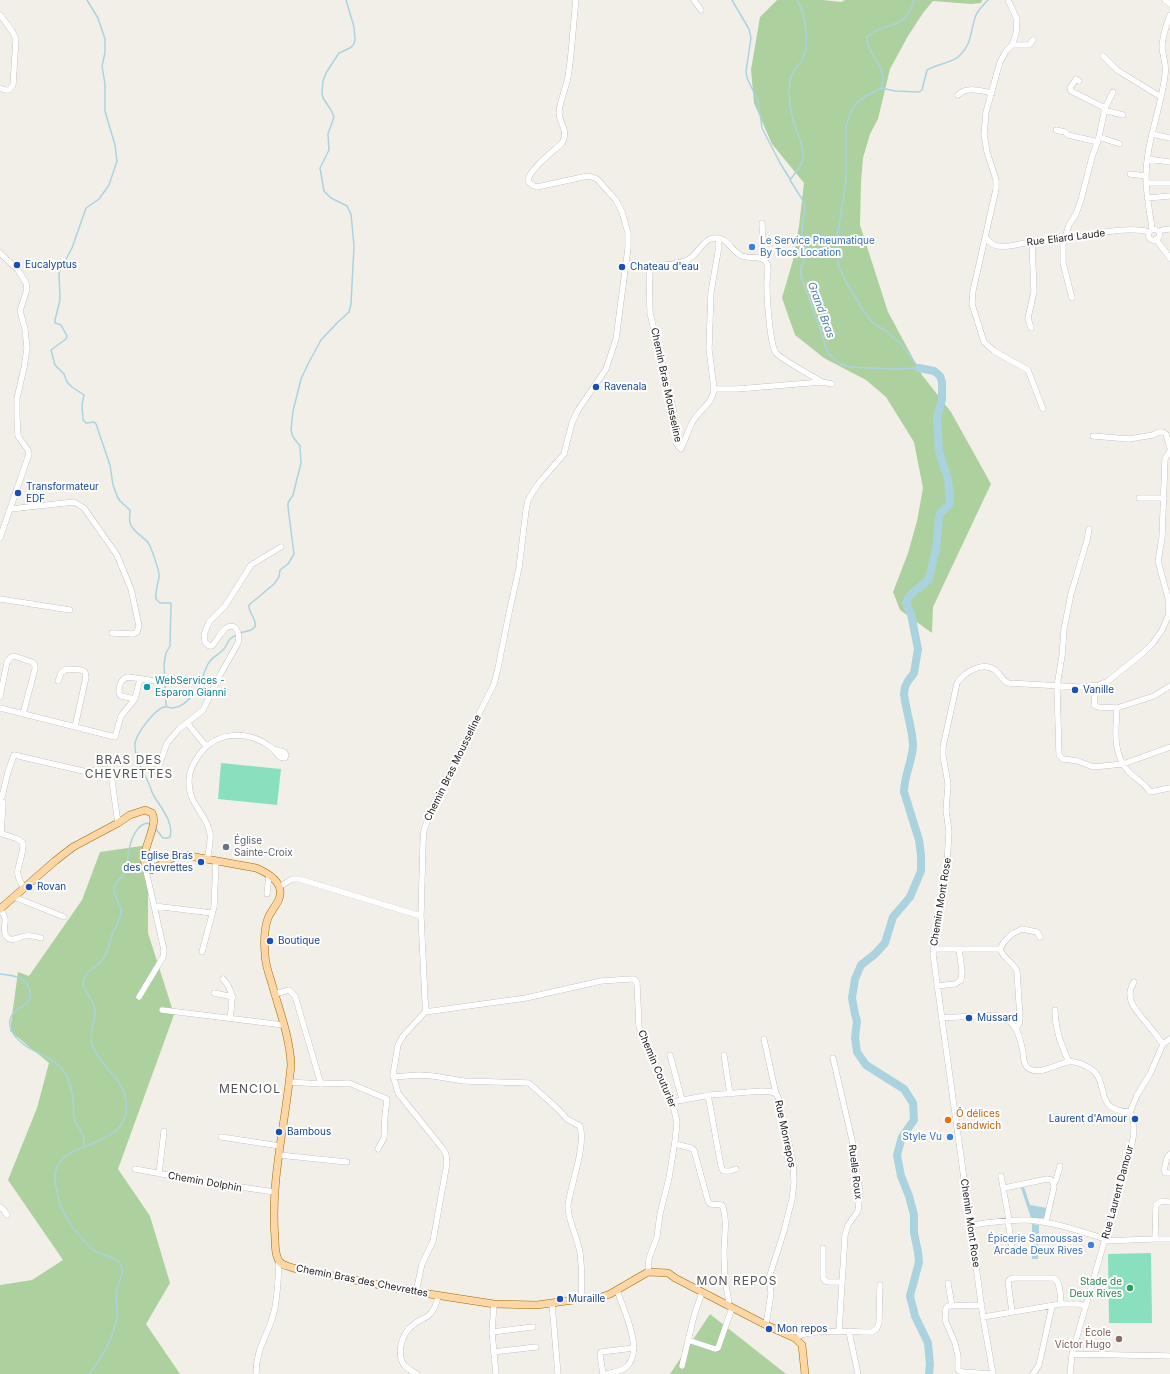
<!DOCTYPE html>
<html>
<head>
<meta charset="utf-8">
<style>
	body { margin:0 }
	canvas { display:block; background:#f2efe9 }
</style>
</head>
<body>
<canvas width="1170" height="1374"></canvas>
<script>
const ctx = document.querySelector('canvas').getContext('2d');
ctx.lineJoin = 'round';
function paint(path, color) {
  ctx.fillStyle = color;
  ctx.fill(path, 'evenodd');
}
function trace(path, color, width, dash) {
  ctx.strokeStyle = color;
  ctx.lineWidth = width;
  ctx.lineCap = dash ? 'butt' : 'round';
  ctx.setLineDash(dash || []);
  ctx.stroke(path);
}
function drawText(font, color, halo, rows, align = 'center') {
  ctx.font = font + ' Inter,sans-serif';
  ctx.lineWidth = 4;
  ctx.setLineDash([]);
  ctx.textBaseline = 'middle';
  ctx.strokeStyle = halo;
  ctx.fillStyle = color;
  for (const [text, x, y, turn = 0] of rows) {
    ctx.save();
    ctx.translate(x, y);
    ctx.rotate((+turn || 0) * Math.PI / 180);
    ctx.textAlign = isNaN(turn) ? turn : align;
    if (halo) ctx.strokeText(text, 0, 0);
    ctx.fillText(text, 0, 0);
    ctx.restore();
  }
}
const forest = new Path2D(`
	M777,0H823L841,2L845,0H982L981,3L971,4L933,1L923,13L908,36L890,69L878,119L870,134L863,158L861,182L860,225L888,312L922,375L951,412L991,484L933,607L932,633L900,610L893,592L908,553L917,521L923,488L914,442L886,397L866,380L824,358L795,335L782,298L793,260L799,226L804,183L772,144L754,103L751,70L760,17Z
	M148,845V933L173,1011L175,1012L118,1169L150,1216L170,1283L146,1324L180,1374H0V1285L32,1280L63,1260L8,1180L37,1108L49,1063L10,1031L18,972L29,976L82,900L100,852Z
	M710,1314L786,1374H670Z`);
const pitch = new Path2D(`
	M221,763L281,769L277,805L218,799Z
	M1151,1253L1152,1323H1109L1108,1254Z`);
const water = new Path2D(`
	M1024,1187L1030,1205L1047,1208L1044,1218H1031L1021,1188Z
	M1032,1224L1039,1225L1038,1259H1032Z`);
const stream = new Path2D(`
	M87,0L98,18L105,39V53L102,66L105,84V111L115,145L117,161L109,185L99,199L86,208L72,248L59,272L60,300L55,320V323L61,325L67,336L66,339L51,350L55,365L64,374L67,382L72,387L84,395L82,405L83,420L86,423L94,422L96,424L110,465L113,485L117,496L120,501L130,510C130,515 129,519 130,523C133,533 144,536 149,544C152,550 160,572 159,577C158,585 155,590 156,599L160,603H171L170,646L166,653L164,664L166,706
	M732,0L749,29L751,38L746,71L747,78L758,101L762,128L780,163L790,179
	M797,0C806,13 810,45 802,60C798,67 791,71 790,81C788,94 790,111 794,123C798,135 804,146 803,159C801,167 795,173 790,180L802,199L805,208L802,229V238L805,250L804,260L801,268V277L821,331L827,351L833,358L841,364L849,367L892,369L919,368
	M881,88C890,68 867,56 867,37C885,20 906,32 914,0
	M919,368L901,344L886,331L873,323L863,310L846,282L839,267L836,250L837,240L846,179V127C849,112 856,100 870,94C874,92 877,90 881,88L895,91L919,92L922,90L927,70C936,64 949,64 958,57C973,44 970,30 976,15C979,9 983,5 988,0
	M240,633L251,630L255,627C257,618 248,613 249,605L274,584L279,577L280,570L288,564L294,554L288,507V503L293,495L301,463L300,446L293,437L291,430L293,411L301,379L308,364L321,340L337,323L349,312L351,304L354,246L351,214L347,206L331,198L324,191L320,168L329,150L328,134L334,117L331,110L323,98L322,93L323,81L326,73L339,53L350,48L354,44L355,39L354,27L346,0
	M155,828L163,838H167L170,837C174,822 161,808 154,796C151,792 151,788 149,784C144,772 134,759 135,744C136,734 154,710 164,707C167,706 170,708 173,708C182,707 190,699 195,692C201,684 203,674 208,664C211,658 218,655 223,650C229,644 226,639 237,635
	M0,974C12,975 29,977 30,992C31,997 30,1000 27,1003C22,1008 14,1009 11,1017C9,1021 10,1027 12,1031C19,1047 42,1053 56,1063C67,1071 72,1087 73,1100C74,1106 73,1112 74,1118C76,1125 82,1130 83,1137C84,1140 84,1143 84,1146
	M89,1374C102,1358 113,1338 117,1317C118,1308 115,1299 117,1290C118,1281 127,1271 119,1262C114,1256 102,1256 95,1251C85,1245 64,1217 61,1206C58,1199 56,1188 55,1180C52,1135 133,1154 126,1101C123,1078 101,1067 93,1047C88,1033 95,1024 95,1011C95,1001 86,995 84,987C79,973 97,968 103,959C109,952 110,942 112,934C115,927 121,920 121,912C122,903 112,897 114,887C115,881 123,878 125,872C128,867 127,861 128,855C130,843 134,826 147,823L151,825`);
const river = new Path2D(`
	M919,368L934,371L940,376L942,382V399L937,418L939,452L948,479L950,498L949,505L941,512L939,517L936,549L929,579C921,588 910,591 906,603L911,614L918,649L914,673L908,681L905,687L904,694C906,711 913,731 913,746C912,762 904,776 904,792L919,840L921,855V871L910,897L893,917L885,943L875,954L861,965L855,979L852,998L855,1014L857,1021L855,1038L857,1052L866,1065L904,1089L913,1103L914,1120L902,1137L897,1155L901,1176L909,1196L914,1215V1233L918,1252L919,1262L910,1296L915,1316L928,1343L930,1365L929,1374`);
const minor = new Path2D(`
	M694,0L701,10
	M1008,0L1017,19L1016,34L1012,45L1006,51L1000,62L986,112L985,124L984,134L987,152L996,180V189L973,291L972,304L984,342L994,351L1028,370L1043,409
	M1165,0L1170,4
	M0,15L12,31L16,39L13,85L9,90H5L0,88
	M1012,45H1029L1033,40
	M1103,56L1117,70L1161,97
	M1079,81L1076,79L1070,88L1071,91L1105,108
	M958,95C966,86 982,91 992,93
	M1104,110L1123,115
	M1056,130L1065,132L1068,135L1098,142
	M1152,134L1170,138
	M1099,137L1120,144
	M1148,159L1170,162
	M1130,174L1146,176
	M1146,183H1170
	M1147,198L1170,196
	M762,223L763,259
	M1152,229C1150,212 1146,195 1146,177C1146,142 1161,109 1165,75C1167,65 1163,57 1162,48C1162,37 1166,26 1170,15
	M1148.5 235a5.5 5.5 0 1 1 11 0a5.5 5.5 0 1 1-11 0Z
	M1159,232L1162,230L1170,229
	M986,238C989,242 992,245 998,246C1009,248 1021,243 1032,242C1043,241 1055,241 1066,239C1089,236 1127,225 1149,232
	M1156,239L1170,258
	M0,253L18,270L26,283L27,289L20,311L25,329L27,348L24,368L17,398V417L18,436L28,450L29,454L0,538
	M649,266L650,313L674,413L676,443L681,449C685,440 688,431 692,423C699,410 713,403 714,389L709,349L711,292L719,246L718,238
	M626,267C641,266 677,267 689,259C698,254 704,237 716,238C728,238 731,250 740,255C748,260 760,255 765,261C771,266 766,280 767,287C767,300 770,345 776,353C782,360 813,376 822,382
	M1072,298L1063,263V244L1069,225L1076,214L1081,200L1092,157L1099,137L1105,108L1113,92
	M1031,328L1028,318L1034,292L1032,242
	M714,389H737L822,382L832,384
	M1093,436L1129,439L1153,435L1159,432H1163L1166,434L1170,448
	M1139,498H1164
	M10,509L74,502L84,508L117,555L131,589L139,626L137,632L133,634L112,633
	M1089,529L1087,540L1071,594L1064,629L1062,656L1057,686L1059,755L1063,759L1078,761L1093,767L1123,764L1170,747
	M0,599L70,610
	M58,681L61,673L66,669L81,670L85,672L86,677L75,727
	M1096,686L1094,705L1098,707L1117,708C1116,729 1112,753 1128,771C1137,780 1143,781 1150,792L1170,788
	M0,697L7,662L10,658L14,656L32,662L35,665V669L23,714
	M135,699L121,696L119,693C119,686 120,679 128,677L163,682
	M0,708L115,737L121,716L135,699L140,679
	M1117,708L1154,696L1170,686
	M187,723L206,746
	M157,771L167,743L179,729L203,710L220,675L238,643C240,636 237,621 226,628C221,632 217,640 212,646H209L205,642L204,635L209,622L225,606L251,565L281,547
	M2,797L8,772L14,755L83,771C92,772 100,768 109,770L111,774L118,823
	M0,799L3,803L1,834
	M0,833L18,839L23,843C24,861 10,871 24,887
	M207,860C209,851 211,842 210,833C206,812 188,805 189,780C189,770 194,762 199,755C217,730 249,730 272,748C275,751 277,754 280,757L285,758L286,755L284,752L273,749
	M279,887L292,879H299L421,916
	M267,894L269,875
	M14,897L64,917
	M154,906L212,913
	M0,910C2,912 4,915 5,918C6,924 2,932 7,937C12,943 20,936 25,936C31,935 36,936 41,938
	M933,949H1000C1004,939 1012,933 1022,929L1037,932L1040,937
	M1000,949C1003,958 1013,962 1017,971L1020,1019L1019,1024L1016,1028
	M202,952L214,907L216,862
	M223,979C235,992 232,1002 230,1018
	M1134,982C1122,1000 1139,1013 1149,1026C1154,1032 1158,1038 1163,1044
	M937,986L955,984L961,980L962,971L959,949
	M214,993L233,997
	M275,994L289,990L295,996L321,1084
	M139,997L163,957L164,950L145,866
	M162,1010L283,1025
	M1055,1010C1055,1029 1061,1045 1069,1062
	M425,1012L526,998L601,981L631,979H634L637,983L639,1027L672,1102L677,1122L675,1141L669,1178L660,1214L657,1237L649,1258L648,1272
	M941,1018L993,1015C1015,1018 1019,1032 1023,1052C1023,1057 1024,1063 1027,1067C1038,1077 1056,1064 1068,1062C1074,1061 1080,1063 1086,1066C1114,1079 1089,1110 1130,1112
	M764,1039L776,1094
	M670,1055L682,1100
	M724,1055L730,1094
	M833,1058L852,1140L860,1192L858,1211L848,1225L845,1235L839,1331
	M393,1077L419,1075L433,1076L464,1081L529,1083L559,1110L567,1119L580,1126C586,1146 571,1184 568,1205C567,1219 578,1238 580,1253C582,1268 582,1284 581,1299
	M289,1082L321,1084L349,1083L387,1099L385,1115L384,1138L378,1149
	M708,1095L721,1166L723,1171H730L736,1169
	M672,1102L710,1095L762,1091L772,1092L776,1094L778,1097L793,1161L794,1182L792,1199L784,1231L769,1278L771,1293L766,1325
	M1130,1112L1137,1095L1150,1074L1163,1044L1170,1039
	M221,1137L280,1146
	M675,1144L691,1148L694,1150L708,1201L710,1204L722,1205C728,1219 724,1238 724,1252C724,1262 725,1272 725,1281C726,1289 730,1298 728,1306
	M1170,1154C1166,1157 1164,1168 1165,1173H1170
	M279,1155L347,1162
	M135,1169L205,1182L275,1192
	M159,1174L164,1131
	M1001,1176L1009,1220
	M1054,1183L1056,1180L1060,1166
	M1004,1188L1047,1179C1052,1179 1054,1182 1054,1187L1046,1222
	M0,1207L4,1210L7,1215
	M1008,1220L1012,1248
	M971,1225C989,1223 1008,1219 1027,1220C1054,1222 1080,1231 1105,1239
	M1155,1239L1156,1205L1161,1201L1170,1202
	M1105,1241L1153,1239H1170
	M823,1248V1277L825,1281L828,1282H842
	M948,1283L952,1306
	M416,1292L422,1264L433,1241L447,1163L446,1154L443,1149L398,1093L393,1075L398,1045L403,1036L425,1012L426,1008L425,1000L421,916L423,843L424,830L433,805L494,684L498,668L509,613L519,568L526,510L528,500L538,484L564,454L572,423L578,410L606,369L616,339L628,248V233L622,212L616,200L597,179L589,176L583,177L537,187L532,185L528,181C528,170 554,151 562,143C569,130 560,125 559,113C559,103 566,88 568,77C572,52 573,26 576,0
	M494,1304L492,1332L496,1374
	M552,1304L558,1374
	M982,1305L948,1306L946,1308L945,1320L955,1343L958,1356V1370L962,1372L993,1374
	M1012,1312L1008,1282L1010,1279L1014,1278H1054C1061,1282 1060,1296 1061,1304
	M983,1317L1061,1304H1078L1086,1306
	M492,1332L533,1327
	M849,1332L858,1374
	M795,1338C812,1328 852,1332 872,1332L877,1328L879,1323L880,1285
	M688,1340L715,1349L718,1348L732,1308
	M493,1352L536,1347
	M1072,1354L1170,1356
	M682,1366L694,1316L702,1292
	M256,1374C256,1347 268,1336 274,1312C278,1296 278,1278 279,1262
	M417,1374C412,1371 408,1369 404,1365C396,1353 402,1333 413,1325C418,1320 426,1319 431,1313C435,1308 437,1302 438,1296
	M603,1374L600,1355L601,1352L634,1348
	M606,1374C612,1372 621,1372 626,1367C645,1352 623,1309 617,1290
	M993,1374L983,1317L933,954L946,879L949,832L946,810L948,784L943,756V747L957,683C965,672 982,661 995,670C1000,674 1002,680 1008,683L1080,687L1099,685L1108,681L1143,653L1153,643L1162,630L1169,614L1168,598L1158,561L1162,538L1165,459L1170,451
	M1033,1374L1039,1365L1052,1306
	M1070,1374L1072,1354L1130,1152C1133,1141 1137,1122 1130,1112`);
const major = new Path2D(`
	M0,909L55,861L73,847L118,823L130,815L145,810L152,813C160,826 137,853 147,869L151,870L174,857L184,855L256,868C268,873 285,883 279,899C276,906 271,911 268,918C264,929 264,942 265,954C265,964 269,974 272,984C279,1010 290,1037 291,1065C286,1122 270,1180 275,1238C275,1245 275,1253 278,1259C280,1265 288,1266 293,1268L416,1292L494,1304L537,1305L581,1299H596L610,1294L648,1272L668,1273L675,1278L766,1325L795,1338L802,1345L805,1374`);
const markers = [
	[752,247,4,"#3f7fe0"],
	[17,265,4,"#1a4fb4"],
	[622,267,4,"#1a4fb4"],
	[596,387,4,"#1a4fb4"],
	[18,493,4,"#1a4fb4"],
	[147,687,4,"#0f9aa8"],
	[1075,690,4,"#1a4fb4"],
	[226,847,4,"#6b7280"],
	[201,862,4,"#1a4fb4"],
	[29,887,4,"#1a4fb4"],
	[270,941,4,"#1a4fb4"],
	[969,1018,4,"#1a4fb4"],
	[1135,1119,4,"#1a4fb4"],
	[948,1120,4,"#e8710a"],
	[279,1132,4,"#1a4fb4"],
	[950,1137,4,"#3f7fe0"],
	[1091,1245,4,"#3f7fe0"],
	[1130,1288,4,"#2e9e5b"],
	[560,1299,4,"#1a4fb4"],
	[769,1329,4,"#1a4fb4"],
	[1119,1339,4,"#8d6e63"]
];
const streetNames = [
	["Rue Eliard Laude",1066,238,-7],
	["Chemin Bras Mousseline",666,385,78],
	["Chemin Bras Mousseline",453,768,-64],
	["Chemin Mont Rose",941,902,-81],
	["Chemin Couturier",657,1069,67],
	["Rue Monrepos",785,1134,78],
	["Ruelle Roux",855,1172,83],
	["Chemin Dolphin",205,1182,10],
	["Rue Laurent Damour",1118,1192,-75],
	["Chemin Mont Rose",970,1223,82],
	["Chemin Bras des Chevrettes",362,1281,11]
];
const shopNames = [
	["Le Service Pneumatique",760,241,"left"],
	["By Tocs Location",760,253,"left"],
	["Style Vu",942,1137],
	["Épicerie Samoussas",1083,1239],
	["Arcade Deux Rives",1083,1251]
];
const transitNames = [
	["Eucalyptus",25,265],
	["Chateau d'eau",630,267],
	["Ravenala",604,387],
	["Transformateur",26,487],
	["EDF",26,499],
	["Vanille",1083,690],
	["Eglise Bras",193,856,"right"],
	["des chevrettes",193,868,"right"],
	["Rovan",37,887],
	["Boutique",278,941],
	["Mussard",977,1018],
	["Laurent d'Amour",1127,1119,"right"],
	["Bambous",287,1132],
	["Muraille",568,1299],
	["Mon repos",777,1329]
];
const cultureNames = [
	["WebServices -",155,681],
	["Esparon Gianni",155,693]
];
const worshipNames = [
	["Église",234,841],
	["Sainte-Croix",234,853]
];
const foodNames = [
	["Ô délices",956,1114],
	["sandwich",956,1126]
];
const leisureNames = [
	["Stade de",1122,1282],
	["Deux Rives",1122,1294]
];
const educationNames = [
	["École",1111,1333],
	["Victor Hugo",1111,1345]
];
const waterNames = [
	["Grand Bras",821,310,70]
];
const quarterNames = [
	["BRAS DES",129,760],
	["CHEVRETTES",129,774],
	["MENCIOL",250,1089],
	["MON REPOS",737,1281]
];
paint(forest, '#add19e');
paint(pitch, '#88e0be');
paint(water, '#aad3df');
trace(stream, '#aad3df', 1.5);
trace(river, '#aad3df', 8);
trace(minor, '#a9a9a9', 6);
trace(major, '#a06b00', 8);
trace(minor, '#fff', 5.5);
trace(major, '#fcd6a4', 7);
for (const [x, y, r, color] of markers) {
  const dot = new Path2D();
  dot.arc(x, y, r, 0, 2 * Math.PI);
  ctx.fillStyle = color;
  ctx.fill(dot);
  trace(dot, '#fff', 1.5);
}
drawText('10px', '#222', '#fff', streetNames);
drawText('10px', '#366cbe', '#fff', shopNames, 'right');
drawText('10px', '#164399', '#fff', transitNames, 'left');
drawText('10px', '#0d838f', '#fff', cultureNames, 'left');
drawText('10px', '#5b616d', '#fff', worshipNames, 'left');
drawText('10px', '#c56008', '#fff', foodNames, 'left');
drawText('10px', '#27864d', '#fff', leisureNames, 'right');
drawText('10px', '#785e54', '#fff', educationNames, 'right');
drawText('italic 11px', '#4a7aab', '#fff', waterNames);
ctx.letterSpacing = '1px';
drawText('12px', '#555', '#fff', quarterNames);
ctx.letterSpacing = '0px';
</script>
</body>
</html>
